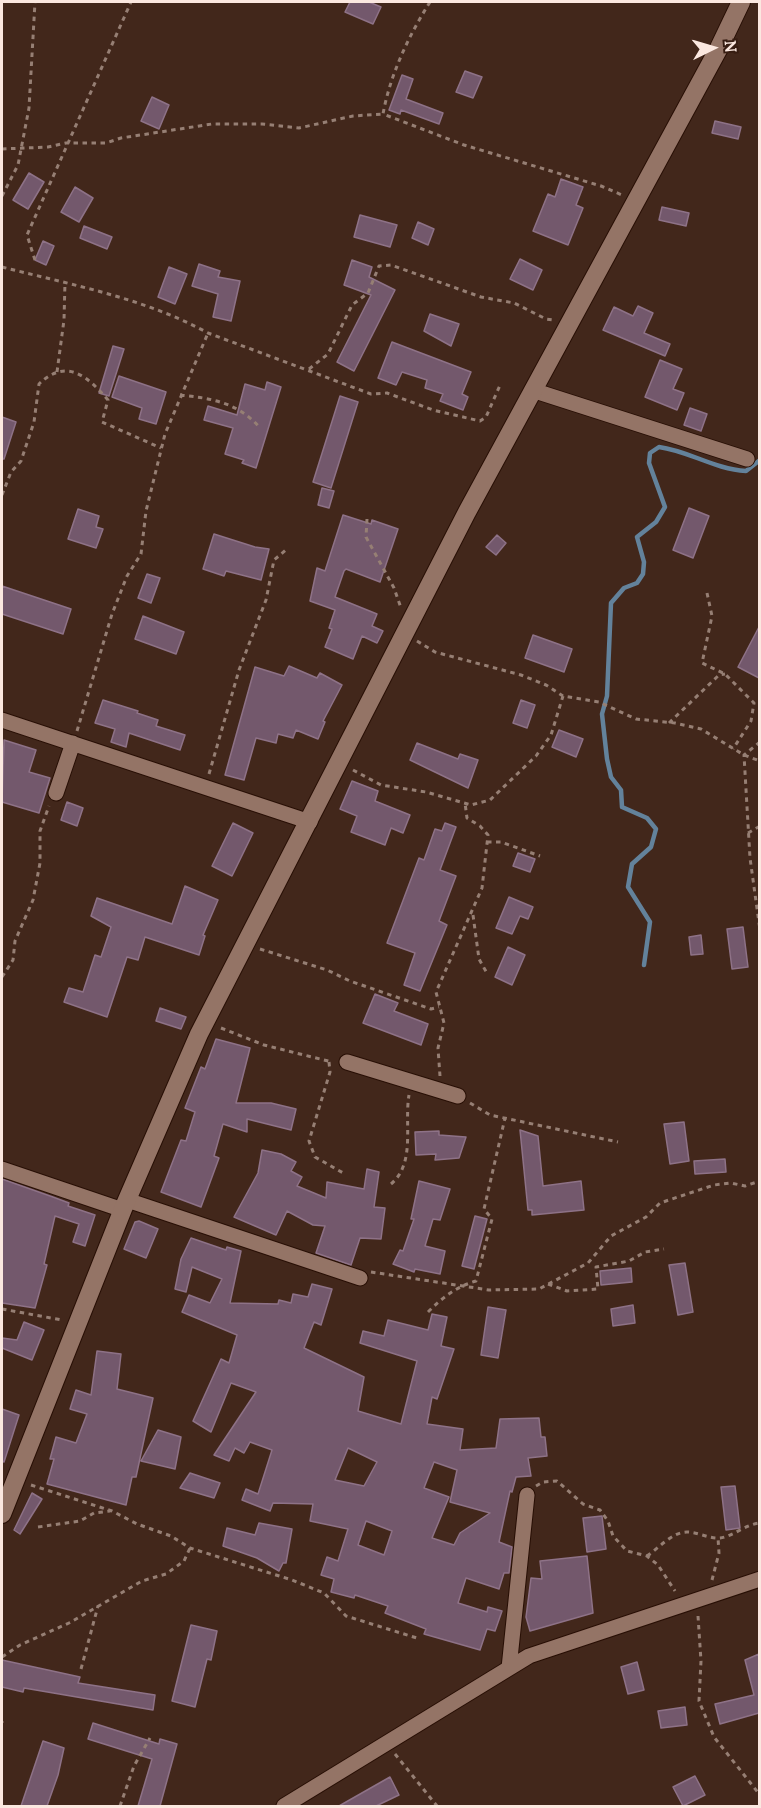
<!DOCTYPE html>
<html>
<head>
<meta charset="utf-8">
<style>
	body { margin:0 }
	#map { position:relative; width:761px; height:1808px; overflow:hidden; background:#42271b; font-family:Lora,serif }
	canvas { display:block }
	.frame { position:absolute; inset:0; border:3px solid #fbe8e0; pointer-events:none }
	.north { position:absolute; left:683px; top:18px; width:60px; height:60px; -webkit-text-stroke:4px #371d12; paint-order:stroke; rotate:85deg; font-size:16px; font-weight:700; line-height:24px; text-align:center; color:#fbe8e0 }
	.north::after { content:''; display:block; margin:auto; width:21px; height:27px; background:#fbe8e0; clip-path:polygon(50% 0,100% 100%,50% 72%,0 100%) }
</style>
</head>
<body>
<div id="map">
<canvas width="761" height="1808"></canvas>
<div class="frame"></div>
<div class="north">N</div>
</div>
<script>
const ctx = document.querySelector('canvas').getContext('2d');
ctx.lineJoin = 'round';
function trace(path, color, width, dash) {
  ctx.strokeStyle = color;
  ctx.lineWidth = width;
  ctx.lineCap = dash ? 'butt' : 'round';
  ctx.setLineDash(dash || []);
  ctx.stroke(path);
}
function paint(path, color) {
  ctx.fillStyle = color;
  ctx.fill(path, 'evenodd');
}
const stream = new Path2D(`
	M644,965L650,922L628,887L632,864L651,847L656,829L647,818L622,807L621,790L611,777L607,759L602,714L607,696L611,603L624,588L637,583L643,574L644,562L637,537L656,522L665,507L649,463L650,453L659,447C689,451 714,469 746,471L760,460`);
const building = new Path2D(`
	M350,2H369L381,7L373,24L345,12Z
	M465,71L482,77L473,98L456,92Z
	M402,75L413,79L406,99L443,113L439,124L401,110L400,114L389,110Z
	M152,97L169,105L159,129L141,121Z
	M715,121L741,127L738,139L712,133Z
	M29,173L44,182L28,209L13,200Z
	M561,179L583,187L576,205L583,208L568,245L533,231L548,194L555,197Z
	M75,187L93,198L79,222L61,212Z
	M662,207L689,213L686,226L659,220Z
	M360,215L397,225L390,247L354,237Z
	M418,222L434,229L428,245L412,238Z
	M84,226L112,237L107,249L80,238Z
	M43,241L54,246L46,265L35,260Z
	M520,259L542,270L533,290L510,279Z
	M352,260L372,267L369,277L395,290L354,371L337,362L371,295L344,285Z
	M199,264L220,271L218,277L240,281L231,321L213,317L218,294L192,286Z
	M169,267L187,274L175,304L158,297Z
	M638,306L653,313L644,333L670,344L665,356L603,330L614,307L633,316Z
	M430,314L459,324L451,346L424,331Z
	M392,342L471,372L462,394L468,397L463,410L440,401L443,394L425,388L427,380L402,372L396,385L378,378Z
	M113,346L124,349L109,396L99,393Z
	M660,360L682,369L673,389L684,393L677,410L645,397Z
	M119,376L166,392L156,424L139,419L142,408L112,397Z
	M267,382L281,387L256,468L242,463L244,460L225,454L233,428L204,420L208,406L237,415L245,384L265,390Z
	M340,396L358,402L331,488L313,482Z
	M690,408L707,414L701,431L684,425Z
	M2,417L16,422L4,459H2Z
	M322,488L334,491L329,508L318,505Z
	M689,508L709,516L693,558L673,550Z
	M78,509L99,516L96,527L103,529L96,548L68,539Z
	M343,515L371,524L372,520L398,529L380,582L346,569L344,571L335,597L377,614L372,626L383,631L377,643L362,636L353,659L325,647L332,629L329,628L335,610L310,601L317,568L325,571Z
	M214,534L255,547L269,549L261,580L226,571L224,576L203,569Z
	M497,535L506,543L496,555L486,547Z
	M147,574L160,578L151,603L138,598Z
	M2,586L71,609L63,634L2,614Z
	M143,616L184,632L176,654L135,639Z
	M759,627V678L738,667Z
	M533,635L572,649L564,672L525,658Z
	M289,666L317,678L320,673L342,685L323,721L325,722L318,739L296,730L293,738L278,734L276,743L256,738L244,780L225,775L255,667L284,676Z
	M103,700L138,711L137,713L158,720L156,726L185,735L180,750L129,733L126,747L111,742L115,729L95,723Z
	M521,700L535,705L527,728L513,723Z
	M559,730L583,739L576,757L552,747Z
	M4,740L36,750L29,772L50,778L39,813L2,802Z
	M417,743L458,759L460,754L478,760L468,788L410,760Z
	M352,781L378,791L375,801L410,815L403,833L391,828L385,845L351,832L357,816L340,809Z
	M67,802L83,808L77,826L61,820Z
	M233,823L253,833L232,876L212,866Z
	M445,823L456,827L440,870L456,876L439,921L447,925L420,991L404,985L415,953L387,943L419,858L424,860L435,829L442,831Z
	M518,853L535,859L530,872L513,866Z
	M185,886L218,900L203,935L205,936L199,955L145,937L138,960L127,957L107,1017L64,1002L69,988L83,992L95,955L101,957L111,927L91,916L97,898L172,924Z
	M509,897L533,907L528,919L520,916L512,934L496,928Z
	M743,927L748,967L732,969L727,929Z
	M701,935L703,954L691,955L689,937Z
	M508,947L525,955L512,985L495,977Z
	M375,994L398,1003L394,1011L428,1024L421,1045L363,1023Z
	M160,1008L186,1017L181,1029L156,1021Z
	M216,1039L250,1048L236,1103H271L296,1109L291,1130L247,1119V1132L223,1124L214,1156L219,1158L201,1207L161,1192L181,1140L186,1141L195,1112L185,1108L201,1067L205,1069Z
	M684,1122L689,1161L670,1164L664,1124Z
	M520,1130L538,1136L543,1186L581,1181L584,1210L532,1215V1210H528Z
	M439,1131V1135L466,1137L459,1158L435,1160L436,1154L416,1155L415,1132Z
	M262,1150L281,1154L296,1162L291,1171L302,1177L297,1186L326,1198L327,1182L364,1189L367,1169L379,1172L374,1207L385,1208L381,1239L360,1238L351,1265L316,1253L325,1226L313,1225L287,1211L276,1235L234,1217L258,1173Z
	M725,1159L726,1172L695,1174L694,1161Z
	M2,1179L53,1197L69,1203L68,1206L95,1215L85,1246L73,1242L79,1224L55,1216L44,1264L47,1265L35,1308L2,1303Z
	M419,1181L450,1189L440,1220L433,1219L425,1246L445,1251L440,1274L415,1269L414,1272L393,1264L400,1250L403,1251L414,1219H411Z
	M475,1216L487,1219L474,1269L462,1266Z
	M139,1221L158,1229L146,1258L124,1249L135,1222Z
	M191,1238L226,1250L227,1247L241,1251L230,1303L278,1304L279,1300L291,1303L293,1294L308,1297L312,1284L332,1289L321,1325L314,1322L304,1348L364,1377L358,1411L401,1424L417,1361L360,1343L363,1331L384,1336L388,1320L428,1330L432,1314L447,1317L441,1346L454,1349L437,1399L432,1397L427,1424L463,1429L460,1450L496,1448L500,1419L539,1418L541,1437H545L547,1456L528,1458L531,1476L516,1477L512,1492L510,1491L499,1542L512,1547L509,1573H504L499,1589L466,1578L458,1603L487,1612L488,1607L502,1611L495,1631L487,1629L480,1650L424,1634L426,1629L385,1613L388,1606L355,1595L354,1598L331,1592L334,1579L321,1575L327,1557L338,1561L348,1529L310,1521L313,1504L273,1503L270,1511L242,1500L246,1489L258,1494L272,1450L250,1442L244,1453L235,1448L229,1461L214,1455L256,1392L231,1383L211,1432L193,1421L221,1359L229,1363L237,1335L182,1312L189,1295L210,1303L222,1279L192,1267L186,1292L175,1289L181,1259ZM348,1448L377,1462L364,1486L335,1480ZM434,1462L457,1470L450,1502L490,1513L460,1533L454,1545L432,1538L449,1497L424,1488ZM366,1521L392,1531L384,1555L358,1545Z
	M685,1263L693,1312L678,1315L669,1265Z
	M631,1268L632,1282L601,1285L600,1271Z
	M633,1305L635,1323L613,1326L611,1309Z
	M488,1307L506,1310L498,1358L481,1355Z
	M24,1322L44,1330L32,1360L2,1348V1338L17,1340Z
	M97,1351L121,1354L117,1389L153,1398L136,1477H132L126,1505L47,1484L54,1459H50L56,1437L76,1443L87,1414L70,1409L76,1390L91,1395Z
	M2,1409L19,1415L4,1462L2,1461Z
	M158,1430L181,1437L175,1469L141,1461Z
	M190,1473L220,1483L214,1498L180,1488Z
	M735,1486L740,1528L726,1530L721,1487Z
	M32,1493L42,1499L20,1534L14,1530Z
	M602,1516L606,1549L587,1552L583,1518Z
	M259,1523L292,1529L286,1563H283L279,1571L257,1558L223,1546L227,1528L255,1535Z
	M587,1556L593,1613L530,1631L526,1617L531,1578L542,1579L540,1561Z
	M191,1625L217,1631L211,1660L207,1659L195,1707L172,1701Z
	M759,1654V1713L720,1724L715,1704L754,1695L745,1660Z
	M2,1660L80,1677L78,1683L155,1695L153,1710L24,1688L23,1692L2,1687Z
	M637,1662L644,1690L628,1694L621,1667Z
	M685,1707L687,1725L661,1728L658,1711Z
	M93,1723L159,1744L160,1739L177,1744L160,1806H138L152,1759L88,1739Z
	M43,1741L64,1748L58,1775L47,1806H21Z
	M695,1776L705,1795L683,1806L673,1787Z
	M390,1777L399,1795L376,1806H339Z`);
const path = new Path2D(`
	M430,2C409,35 390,75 383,114L464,145L601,186L622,195
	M2,149L48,147L66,143H106L121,138L212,124H262L299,128L353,116L383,114
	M2,196L18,165L29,108L35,2
	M35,260L27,235L131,2
	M2,267C72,285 144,298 208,333L371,394L387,393L433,410L480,421L486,417L501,383
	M309,369L328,354L352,305L368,293L379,266L391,265L481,297L514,303L546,319L554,320
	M57,372L64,320L65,282
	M180,395C211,398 239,403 260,428
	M2,495L11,472L21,461L34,422L39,384C67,357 88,377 108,400L102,422L161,448
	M367,519L366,537L394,588L401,608
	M707,593L712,616L702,663L725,674L754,703L751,721L733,749
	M417,641L435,652L521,675L546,685L563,696L599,702L636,719L675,723L701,729L744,755L760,761
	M669,723L719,675L725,674
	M77,731L112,614L127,576L141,554L146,511L165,434L208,333
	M760,742L744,755L750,858L760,930
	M353,770L381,785L426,792L471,805L490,800L536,756L551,735L563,696
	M209,774L239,670L266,600L274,560L287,549
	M748,833L760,826
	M487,842H501L540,856
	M473,915L479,959L488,975
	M260,949L327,970L350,981L431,1009L439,1007
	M2,977L13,960L15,941L33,900L40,863V831L49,806
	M221,1028L264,1045L332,1062
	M329,1062L330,1072L309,1141L315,1157L345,1174
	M440,1076L438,1048L444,1023L436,992L482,888L488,835L480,826L467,818L465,803
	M470,1103L490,1115L618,1142
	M391,1184C416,1163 404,1124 409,1095
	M371,1272L489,1290L539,1289L588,1263L611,1236L646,1217L660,1203L714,1185L731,1183L745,1186L760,1181
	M548,1284L567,1291L598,1289L596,1267L629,1261L645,1252L664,1249
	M2,1309L62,1320
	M428,1312C443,1297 456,1287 476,1281L492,1219L484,1209L505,1118
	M31,1485L112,1511L137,1524L171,1536L190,1548L292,1580L324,1593L346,1616L420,1639
	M536,1486L543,1482L557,1481L583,1504L600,1510L608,1521L613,1536L627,1551L647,1556L658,1565L675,1591
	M38,1527L80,1521L94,1513L110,1511
	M647,1556C659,1548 672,1532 687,1532C698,1532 709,1539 720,1538C734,1536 746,1524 760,1523
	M712,1580L719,1553L718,1538
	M698,1616L701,1661L699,1701L714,1737L760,1795
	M2,1657L20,1645L69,1623L142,1581L166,1574L184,1561L190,1548
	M81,1669L98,1606
	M2,1721V1723
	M395,1754L437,1806
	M120,1806L134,1766L150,1738`);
const minor = new Path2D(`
	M532,390L747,459
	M2,720L310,822
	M56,793L73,743
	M347,1062L458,1096
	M2,1169L123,1210
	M127,1200L360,1278
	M509,1668L527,1495
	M284,1806L529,1656L760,1579`);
const tertiary = new Path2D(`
	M2,1514L123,1209L199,1034L467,512L719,48L741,2`);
trace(stream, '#63829b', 4.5);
paint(building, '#73586c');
trace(building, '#8e7287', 1.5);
trace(minor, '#280f05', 17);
trace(tertiary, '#280f05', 20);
trace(path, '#967f74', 3, [4.5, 4.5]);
trace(minor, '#947466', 15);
trace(tertiary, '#947466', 18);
</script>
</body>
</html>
